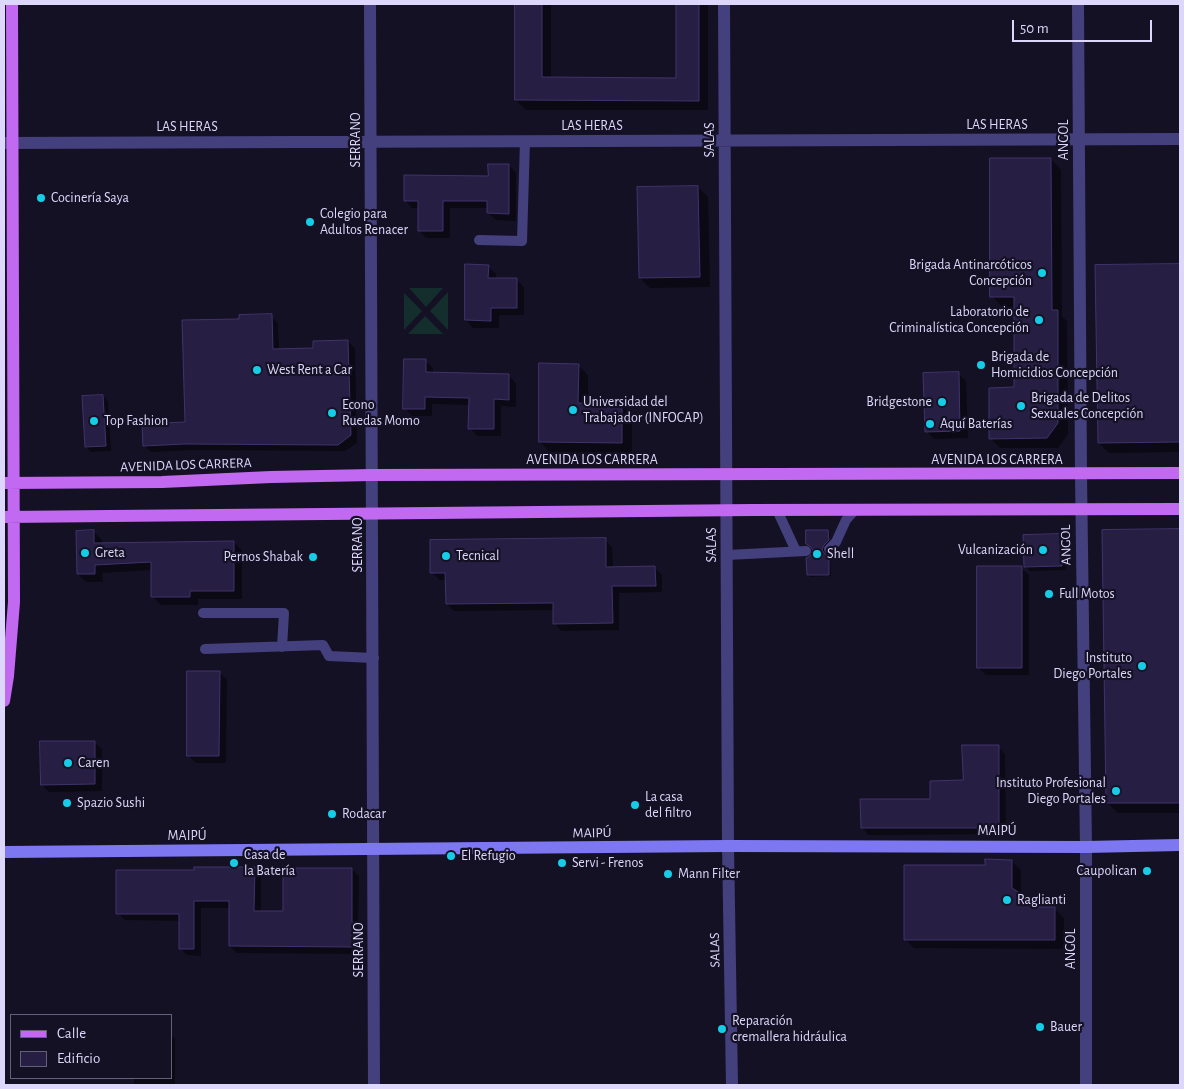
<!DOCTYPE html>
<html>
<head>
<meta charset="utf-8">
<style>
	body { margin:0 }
	#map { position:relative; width:1184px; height:1089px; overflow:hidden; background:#151124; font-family:"Alegreya Sans",sans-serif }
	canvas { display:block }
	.frame { position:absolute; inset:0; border:5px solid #dcd7fb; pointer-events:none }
	.legend { position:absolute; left:10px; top:1014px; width:162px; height:65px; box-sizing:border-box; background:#151124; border:1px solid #65607a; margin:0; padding:6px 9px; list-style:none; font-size:15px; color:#dcd7fb }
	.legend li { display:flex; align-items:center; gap:10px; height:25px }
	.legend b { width:25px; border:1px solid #65607a }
	.scale { position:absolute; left:1012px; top:20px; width:140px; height:22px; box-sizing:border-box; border:2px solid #dcd7fb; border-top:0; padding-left:6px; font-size:15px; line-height:18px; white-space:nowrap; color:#dcd7fb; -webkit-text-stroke:4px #151124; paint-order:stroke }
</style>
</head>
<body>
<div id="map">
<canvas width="1184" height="1089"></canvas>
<div class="frame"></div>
<ul class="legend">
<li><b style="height:6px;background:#c269f1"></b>Calle</li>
<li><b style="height:14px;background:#271f43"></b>Edificio</li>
</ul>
<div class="scale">50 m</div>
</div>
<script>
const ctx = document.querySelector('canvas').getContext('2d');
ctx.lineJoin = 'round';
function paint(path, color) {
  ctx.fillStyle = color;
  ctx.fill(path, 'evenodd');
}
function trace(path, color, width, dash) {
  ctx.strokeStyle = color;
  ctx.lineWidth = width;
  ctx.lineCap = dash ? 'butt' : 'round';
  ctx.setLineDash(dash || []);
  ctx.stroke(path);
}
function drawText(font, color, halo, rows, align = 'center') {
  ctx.font = font + ' "Alegreya Sans",sans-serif';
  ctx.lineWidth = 4.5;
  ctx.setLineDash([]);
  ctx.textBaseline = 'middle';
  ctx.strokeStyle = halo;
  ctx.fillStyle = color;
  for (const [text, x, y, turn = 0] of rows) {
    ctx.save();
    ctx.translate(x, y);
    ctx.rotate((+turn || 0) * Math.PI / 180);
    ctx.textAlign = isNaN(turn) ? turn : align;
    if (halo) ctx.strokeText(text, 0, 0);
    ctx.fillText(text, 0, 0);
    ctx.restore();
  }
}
const green = new Path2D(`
	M409,288H443L426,307Z
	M448,292V330L430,311Z
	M404,293L422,311L404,330Z
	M425,316L443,334H408Z`);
const shadow = new Path2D(`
	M516,4H551V79H678V4H708V110H526L516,100Z
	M1051,159L1061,170L1062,316L1067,321L1068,434L1058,448H1000L990,438L1015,389V307H1002L992,296Z
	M509,165L516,173V221L496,220L488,213V208H450V238H426L419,230V208H412L405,200L489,178Z
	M698,187L708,197L710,287L650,288L640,278Z
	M1180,265V452L1109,453L1099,443L1096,266Z
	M488,266L496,274V279L517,280L524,287V315H499V328H473L466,320Z
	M271,316L278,323L279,350L314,349L348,341L355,349L357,443L345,451L193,450L151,452L144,445L186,424L240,320Z
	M425,361L433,368V374L509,376L516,383V407L501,406V436H477L470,428V405L432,404V416H412L405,408Z
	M578,365L588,375V404L622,405L632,415V453L550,452L540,442Z
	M958,373L966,381L968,438L934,439L926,431Z
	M103,396L108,401L111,451L91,452L86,447Z
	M1180,530V813H1118L1107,802L1103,531Z
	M828,531L830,533V542L826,547L824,553L830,559L831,576L810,577L808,575L811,557Z
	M94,532L102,540V544L234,542L242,551V599H198V605H161L152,596V570L102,573L103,582H86L78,574Z
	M1060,535L1065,540L1066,570L1030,571L1025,566Z
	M605,540L612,547L613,568H655L662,575V592L619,593V630L561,631L554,623V610L454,611L447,604V580H439L432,572Z
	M1021,568L1029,575V675H986L979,668Z
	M219,672L227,680L226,763H196L188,755Z
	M94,742L102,749V791L49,792L42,785Z
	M998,747L1005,754L1006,834L869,835L862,828L931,800L964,782Z
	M1011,861L1021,870V895L1035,908L1055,909L1064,918V949L914,948L905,939L987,866Z
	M254,868L261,875V912H284L352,869L359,876L358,928L360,930V954L237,953L230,946V908H201V956L187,955L180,948V921L125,920L118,913L196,872Z
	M171,1035L175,1039V1085H134V1078H171Z`);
const building = new Path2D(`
	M515,4H542V77L676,78V4H699V101L515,100Z
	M990,158H1051L1052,310H1058V423L1047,438L989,439V388L1014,387V297H990Z
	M488,164H509V214L487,213V201H443V231H418V201H404V175L488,176Z
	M698,186L700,277L639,278L637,187Z
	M465,264L489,265L488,278H517V308H491V321L465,320Z
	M1180,264V442L1098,443L1095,265Z
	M272,314L273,349L313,348V341L348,340L351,435L338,445L185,444L143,446L142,424L185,422L182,320L239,319V315Z
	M404,359H426V372L509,374V400L494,399V429H468L469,398L425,397V409H403Z
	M539,363L579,364L578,403L622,404V443L539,442Z
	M959,372L960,431L925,432L923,373Z
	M103,395L106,446L85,447L82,396Z
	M1180,529V803H1106L1102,530Z
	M94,530V543L234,541V591H190V597H151V562L95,565V574H77L76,531Z
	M806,530H828L829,540L824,545L822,550L825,554L829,556V575H807L806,558L810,556L813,551L811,547L806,544Z
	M1061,534L1062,566L1024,567L1023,535Z
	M606,538V567L655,566L656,586H612L613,623L553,624V603L446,604L445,573H430V540Z
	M977,566H1022V668H977Z
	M187,671H220L219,756H187Z
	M40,741H95V784L41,785Z
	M962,745H999V828H861L860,799H930V781L963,780Z
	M985,859L1012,860V888L1027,898L1033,907H1055V940H904V865H985Z
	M194,867H255L254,911H283V868H352V922H353L354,947L229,946V901H194V949H179V914H116V870H194Z`);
const service = new Path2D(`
	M479,240L522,241L525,141
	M777,510L796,551
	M829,549L836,542L846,520L855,510
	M727,555L806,551
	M203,613H284L282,647
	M205,649L323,645L329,656L374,658`);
const minor = new Path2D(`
	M1078,4L1081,475`);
const tertiary = new Path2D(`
	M370,4L374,1085
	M724,4L728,846L732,1085
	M4,143L1180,139
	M1081,475L1086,847V1085`);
const secondary = new Path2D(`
	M4,852L728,846L1086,847L1180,845`);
const primary = new Path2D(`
	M4,483L162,482L271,477L372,475L1180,473
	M4,517L753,510L1180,509
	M4,701L8,676L14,602L12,4`);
const markers = [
	[41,198,5,"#16cde8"],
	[310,222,5,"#16cde8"],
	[1042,273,5,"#16cde8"],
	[1039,320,5,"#16cde8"],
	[981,365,5,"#16cde8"],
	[257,370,5,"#16cde8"],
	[942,402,5,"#16cde8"],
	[1021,406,5,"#16cde8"],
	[573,410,5,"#16cde8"],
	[332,413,5,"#16cde8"],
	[94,421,5,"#16cde8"],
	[930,424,5,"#16cde8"],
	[1043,550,5,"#16cde8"],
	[85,553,5,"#16cde8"],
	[817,554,5,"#16cde8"],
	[446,556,5,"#16cde8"],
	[313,557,5,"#16cde8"],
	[1049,594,5,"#16cde8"],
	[1142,666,5,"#16cde8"],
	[68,763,5,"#16cde8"],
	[1116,791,5,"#16cde8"],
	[67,803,5,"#16cde8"],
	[635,805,5,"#16cde8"],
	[332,814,5,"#16cde8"],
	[451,856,5,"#16cde8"],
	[234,863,5,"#16cde8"],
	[562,863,5,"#16cde8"],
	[1147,871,5,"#16cde8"],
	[668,874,5,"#16cde8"],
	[1007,900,5,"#16cde8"],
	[1040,1027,5,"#16cde8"],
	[722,1029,5,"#16cde8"]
];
const streetNames = [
	["LAS HERAS",997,125],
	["LAS HERAS",592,126],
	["LAS HERAS",187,127],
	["SERRANO",356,140,-90],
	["SALAS",710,140,-90],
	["ANGOL",1064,140,-90],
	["AVENIDA LOS CARRERA",592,460],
	["AVENIDA LOS CARRERA",997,460],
	["AVENIDA LOS CARRERA",186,465,-2],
	["SERRANO",358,545,-90],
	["SALAS",712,545,-90],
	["ANGOL",1066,545,-91],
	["MAIPÚ",997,831],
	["MAIPÚ",592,833,-1],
	["MAIPÚ",187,836],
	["ANGOL",1071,949,-90],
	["SERRANO",359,950,-90],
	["SALAS",715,950,-91]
];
const poiNames = [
	["Cocinería Saya",51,198],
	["Colegio para",320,214],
	["Adultos Renacer",320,230],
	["Brigada Antinarcóticos",1032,265,"right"],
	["Concepción",1032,281,"right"],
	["Laboratorio de",1029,312,"right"],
	["Criminalística Concepción",1029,328,"right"],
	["Brigada de",991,357],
	["Homicidios Concepción",991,373],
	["West Rent a Car",267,370],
	["Brigada de Delitos",1031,398],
	["Sexuales Concepción",1031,414],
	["Universidad del",583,402],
	["Trabajador (INFOCAP)",583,418],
	["Bridgestone",932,402,"right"],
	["Econo",342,405],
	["Ruedas Momo",342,421],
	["Top Fashion",104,421],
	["Aquí Baterías",940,424],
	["Vulcanización",1033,550,"right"],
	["Greta",95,553],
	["Shell",827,554],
	["Tecnical",456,556],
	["Pernos Shabak",303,557,"right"],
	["Full Motos",1059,594],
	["Instituto",1132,658,"right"],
	["Diego Portales",1132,674,"right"],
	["Caren",78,763],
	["Instituto Profesional",1106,783,"right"],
	["Diego Portales",1106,799,"right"],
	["La casa",645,797],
	["del filtro",645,813],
	["Spazio Sushi",77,803],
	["Rodacar",342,814],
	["Casa de",244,855],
	["la Batería",244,871],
	["El Refugio",461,856],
	["Servi - Frenos",572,863],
	["Caupolican",1137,871,"right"],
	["Mann Filter",678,874],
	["Raglianti",1017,900],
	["Reparación",732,1021],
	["cremallera hidráulica",732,1037],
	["Bauer",1050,1027]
];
paint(green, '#142d2d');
paint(shadow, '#0007');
paint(building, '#271f43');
trace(building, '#40336c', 1);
trace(service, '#44407e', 10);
trace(minor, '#44407e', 12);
trace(tertiary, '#44407e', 12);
trace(secondary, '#7e77f2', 12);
trace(primary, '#c269f1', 12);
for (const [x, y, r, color] of markers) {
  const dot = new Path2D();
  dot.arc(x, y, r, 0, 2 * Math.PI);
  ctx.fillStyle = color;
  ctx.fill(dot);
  trace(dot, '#151124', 2);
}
drawText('14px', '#dcd7fb', '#151124', streetNames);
drawText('14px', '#dcd7fb', '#151124', poiNames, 'left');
</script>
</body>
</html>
